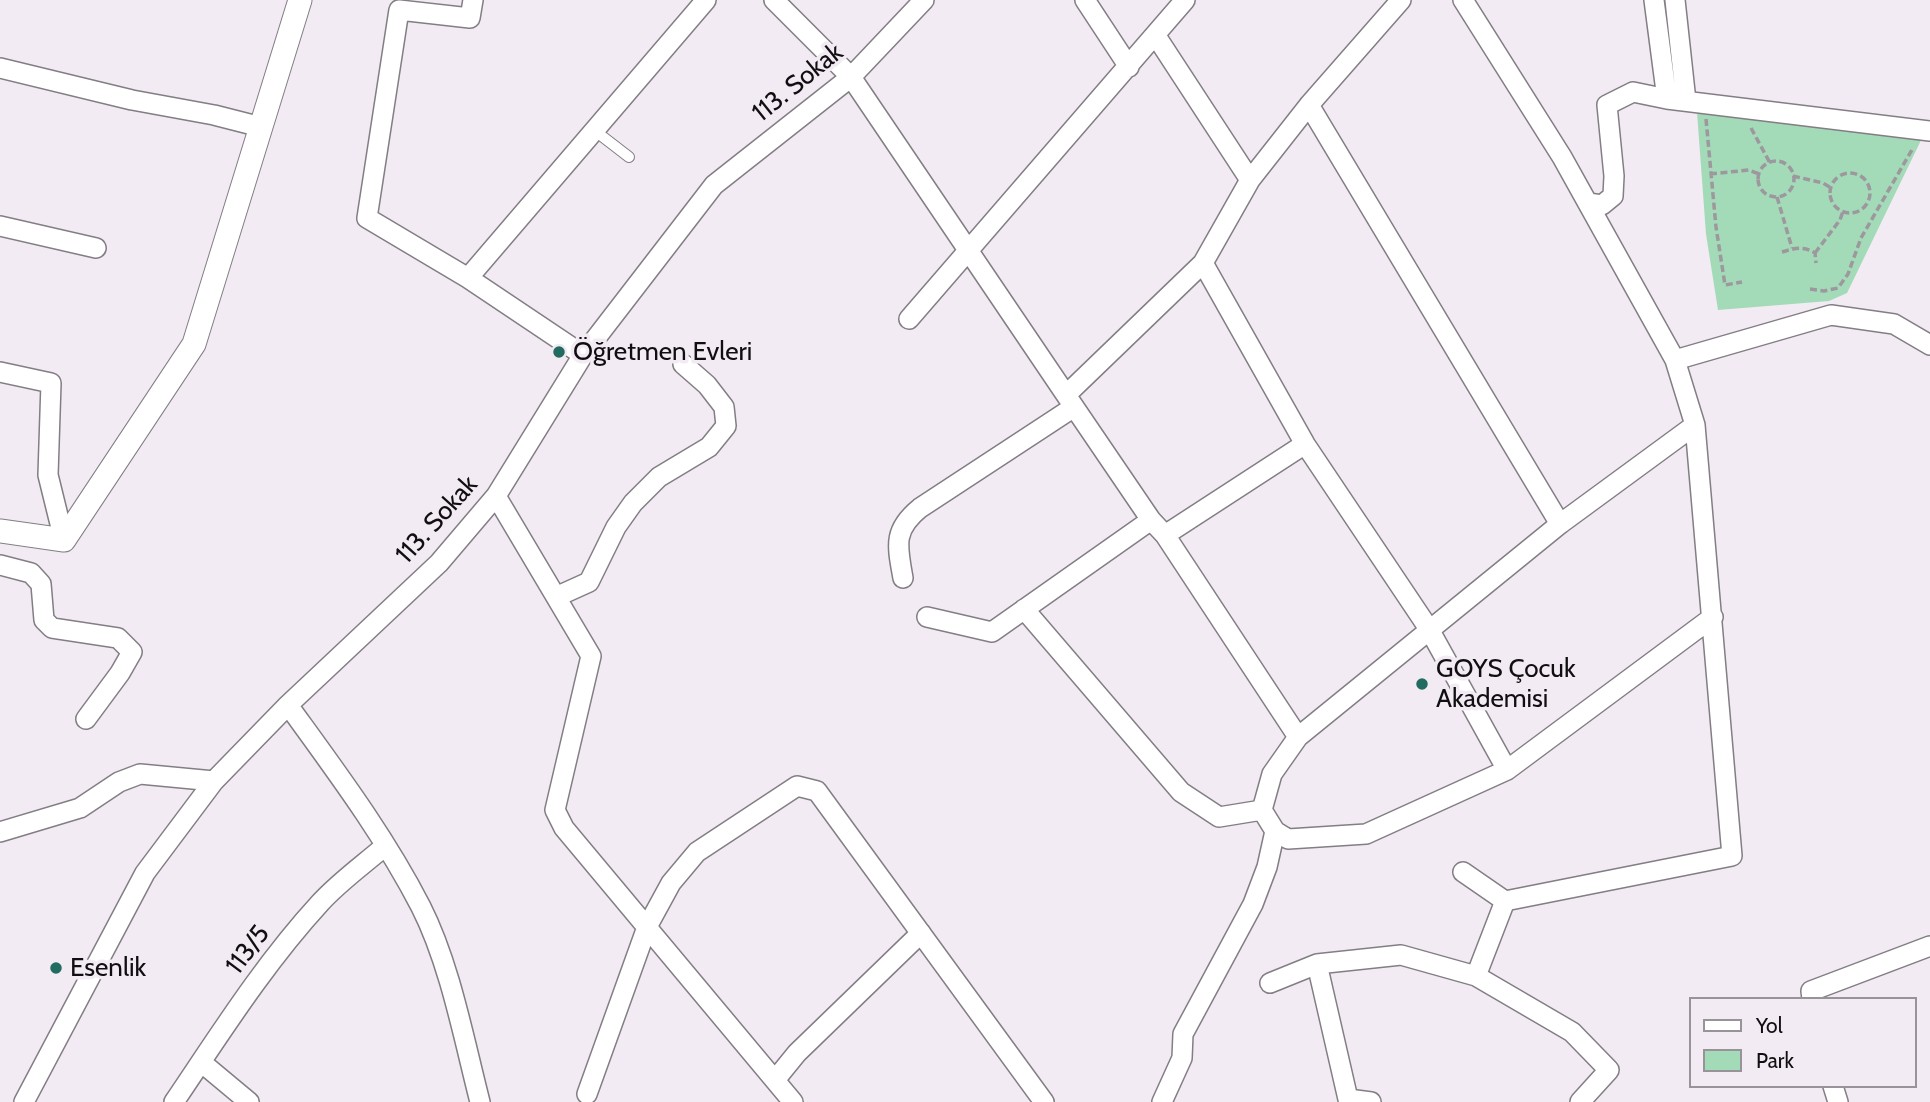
<!DOCTYPE html>
<html>
<head>
<meta charset="utf-8">
<style>
	body { margin:0 }
	#map { position:relative; width:1930px; height:1102px; overflow:hidden; background:#f2ebf3; font-family:Cabin,sans-serif }
	canvas { display:block }
	.legend { position:absolute; left:1689px; top:997px; width:228px; height:91px; box-sizing:border-box; background:#f2ebf3; border:2px solid #989398; margin:0; padding:9px 12px; list-style:none; font-size:21px; color:#100e10 }
	.legend li { display:flex; align-items:center; gap:14px; height:35px }
	.legend b { width:35px; border:2px solid #989398 }
</style>
</head>
<body>
<div id="map">
<canvas width="1930" height="1102"></canvas>
<ul class="legend">
<li><b style="height:9px;background:#fff"></b>Yol</li>
<li><b style="height:19px;background:#a3dab8"></b>Park</li>
</ul>
</div>
<script>
const ctx = document.querySelector('canvas').getContext('2d');
ctx.lineJoin = 'round';
function paint(path, color) {
  ctx.fillStyle = color;
  ctx.fill(path, 'evenodd');
}
function trace(path, color, width, dash) {
  ctx.strokeStyle = color;
  ctx.lineWidth = width;
  ctx.lineCap = dash ? 'butt' : 'round';
  ctx.setLineDash(dash || []);
  ctx.stroke(path);
}
function drawText(font, color, halo, rows, align = 'center') {
  ctx.font = font + ' Cabin,sans-serif';
  ctx.lineWidth = 7;
  ctx.setLineDash([]);
  ctx.textBaseline = 'middle';
  ctx.strokeStyle = halo;
  ctx.fillStyle = color;
  for (const [text, x, y, turn = 0] of rows) {
    ctx.save();
    ctx.translate(x, y);
    ctx.rotate((+turn || 0) * Math.PI / 180);
    ctx.textAlign = isNaN(turn) ? turn : align;
    if (halo) ctx.strokeText(text, 0, 0);
    ctx.fillText(text, 0, 0);
    ctx.restore();
  }
}
const green = new Path2D(`
	M1697,112L1925,132L1847,293L1829,301L1718,310L1706,234Z`);
const path = new Path2D(`
	M1706,119L1716,227L1725,285L1742,282
	M1751,128L1770,163
	M1758 179a18 18 0 1 1 36 0a18 18 0 1 1-36 0Z
	M1830 193a20 20 0 1 1 40 0a20 20 0 1 1-40 0Z
	M1710,174L1749,170L1759,174
	M1793,176L1823,183L1831,188
	M1777,197L1792,248
	M1782,252C1794,248 1804,246 1815,253L1816,263
	M1815,253L1840,220L1843,211
	M1810,289L1824,291L1838,288L1848,274L1861,238L1913,148`);
const service = new Path2D(`
	M594,130L629,157`);
const minor = new Path2D(`
	M774,0L851,77L1066,395
	M1085,0L1129,67
	M1463,0L1562,157L1675,360L1695,425L1732,856L1505,901L1463,872
	M1654,0L1667,99
	M1675,0L1686,101
	M1156,36L1250,180
	M0,68L132,100L214,115L261,127
	M1309,105L1560,524
	M1588,203L1602,205L1613,196L1614,176L1607,105L1633,92L1667,99L1930,131
	M0,226L96,248
	M1203,263L1305,444L1429,629L1507,770
	M468,278L367,218L399,10L470,18L473,0
	M909,319L1185,0
	M583,355L468,278L706,0
	M1675,360L1831,315L1894,324L1930,345
	M0,372L51,383L48,475L64,540
	M1695,425L1560,524L1298,737L1272,774L1262,810L1275,831L1288,839L1366,834L1507,770L1713,617
	M496,496L591,656L555,810L564,828L793,1102
	M1165,535L1305,444
	M0,565L31,573L41,584L44,620L52,628L118,638L132,652L120,673L86,719
	M903,578C897,545 893,530 920,508L1074,407
	M558,596L589,582L616,527L633,503L659,477L709,447L726,426L724,407L707,385L683,364
	M1024,609L1181,792L1219,817L1262,810
	M927,617L992,632L1151,520
	M288,705C335,770 384,835 421,907C450,964 464,1040 480,1102
	M1298,737L1165,535L1151,520L1066,395L1203,263L1250,180L1309,105L1401,0
	M0,832L80,808L119,782L140,774L214,781
	M1476,976L1505,901
	M1270,983L1317,964
	M1812,999L1811,991L1930,946
	M201,1062L249,1102
	M775,1080L797,1053L921,933
	M1833,1086L1838,1102
	M587,1094L647,927L671,883L697,852L797,786L817,791L1044,1102
	M24,1102L145,873L214,781L288,705L439,563L496,496L583,355L714,185L851,77L924,0
	M174,1102C220,1034 264,964 320,903C339,882 363,865 385,846
	M1162,1102L1182,1058L1183,1034L1253,904L1267,867L1275,831
	M1371,1102L1348,1099L1317,964L1401,955L1476,976L1572,1032L1609,1070L1580,1102`);
const tertiary = new Path2D(`
	M0,531L64,540L194,344L300,0`);
const markers = [
	[559,352,7,"#226b61"],
	[1422,684,7,"#226b61"],
	[56,968,7,"#226b61"]
];
const streetNames = [
	["113. Sokak",798,83,-39],
	["113. Sokak",437,520,-48],
	["113/5",248,950,-53]
];
const poiNames = [
	["Öğretmen Evleri",573,352],
	["GOYS Çocuk",1436,669],
	["Akademisi",1436,699],
	["Esenlik",70,968]
];
paint(green, '#a3dab8');
trace(service, '#837d84', 12);
trace(minor, '#837d84', 22);
trace(tertiary, '#837d84', 25);
trace(path, '#9d989d', 3.5, [7, 3.5]);
trace(service, '#fff', 10);
trace(minor, '#fff', 19);
trace(tertiary, '#fff', 23);
for (const [x, y, r, color] of markers) {
  const dot = new Path2D();
  dot.arc(x, y, r, 0, 2 * Math.PI);
  ctx.fillStyle = color;
  ctx.fill(dot);
  trace(dot, '#f2ebf3', 2.5);
}
drawText('26px', '#100e10', '#f2ebf3', streetNames);
drawText('26px', '#100e10', '#f2ebf3', poiNames, 'left');
</script>
</body>
</html>
